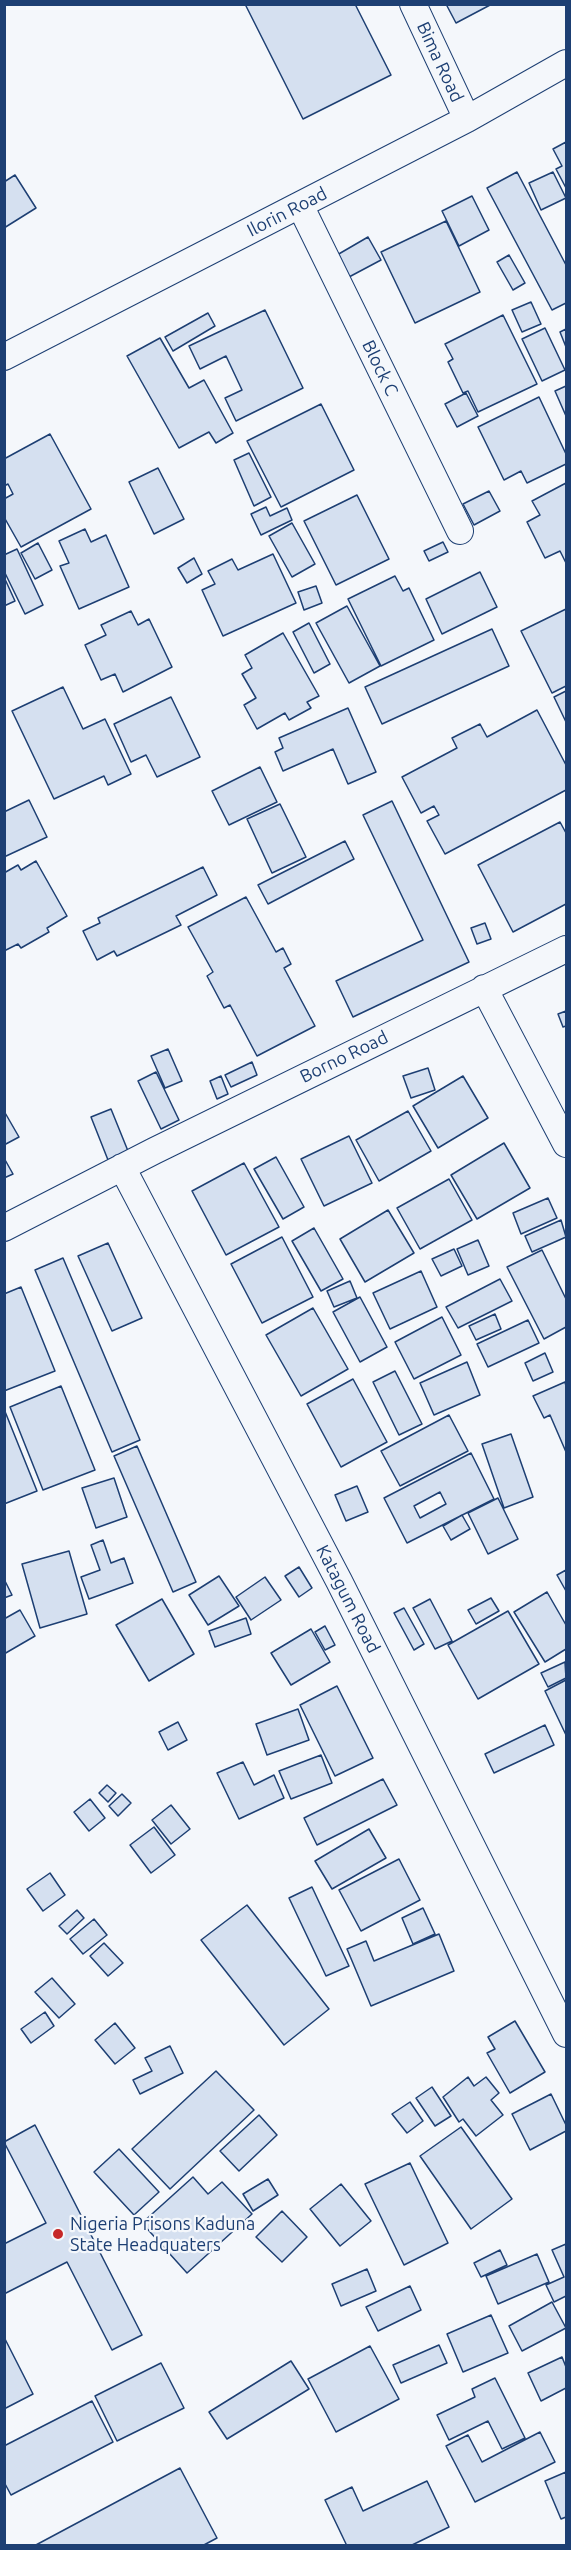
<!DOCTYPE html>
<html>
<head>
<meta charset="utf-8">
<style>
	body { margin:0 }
	#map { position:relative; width:571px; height:2550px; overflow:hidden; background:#f4f7fb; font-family:Ubuntu,sans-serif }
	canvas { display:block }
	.frame { position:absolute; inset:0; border:6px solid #1d3f73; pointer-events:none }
</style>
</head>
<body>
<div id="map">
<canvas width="571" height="2550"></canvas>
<div class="frame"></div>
</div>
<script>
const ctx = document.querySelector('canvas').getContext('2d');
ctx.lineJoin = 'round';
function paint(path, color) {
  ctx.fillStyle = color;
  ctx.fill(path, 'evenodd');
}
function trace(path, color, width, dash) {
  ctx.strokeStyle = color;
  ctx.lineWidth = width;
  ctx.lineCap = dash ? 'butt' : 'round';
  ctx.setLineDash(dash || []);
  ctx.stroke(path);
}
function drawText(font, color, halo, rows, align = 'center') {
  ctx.font = font + ' Ubuntu,sans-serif';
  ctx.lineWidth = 4.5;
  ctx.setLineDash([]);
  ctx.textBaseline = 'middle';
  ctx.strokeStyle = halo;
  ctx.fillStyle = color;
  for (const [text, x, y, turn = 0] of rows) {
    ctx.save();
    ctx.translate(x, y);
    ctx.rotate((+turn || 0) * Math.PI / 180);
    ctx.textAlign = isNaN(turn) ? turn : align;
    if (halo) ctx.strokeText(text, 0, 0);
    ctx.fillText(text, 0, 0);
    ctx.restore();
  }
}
const building = new Path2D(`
	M245,4H355L391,75L303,119Z
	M446,4H492L456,23Z
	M566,142V188L556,169L562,166L553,149Z
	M517,172L566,265V303L552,310L487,188Z
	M553,172L566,198L541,210L529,183Z
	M15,175L36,208L4,228V182Z
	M472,196L489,230L459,246L442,211Z
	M446,221L480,292L415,323L381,252Z
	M368,237L381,260L349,277L337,255Z
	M509,255L525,283L513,290L497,262Z
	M531,302L541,324L522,332L512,310Z
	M265,310L303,388L236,421L225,398L242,390L226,356L200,369L189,346Z
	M208,313L215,326L173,351L165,337Z
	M503,315L537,384L478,412L468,391L463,393L448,362L453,359L445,344Z
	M545,328L565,370L542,381L522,339Z
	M566,329V347L560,332Z
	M160,338L189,388L204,380L233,433L216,443L209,432L179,448L127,356Z
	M566,386V416L555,391Z
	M466,393L478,416L457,427L445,404Z
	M539,397L566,454V464L527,483L521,471L504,480L478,427Z
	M321,404L354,470L281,507L247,441Z
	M50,434L91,509L21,547L4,517V499L13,494L8,484L4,486V459Z
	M249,453L271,497L254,506L234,460Z
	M158,468L184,519L154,534L129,482Z
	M566,483V563L560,551L545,558L527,522L540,515L532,501Z
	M489,491L500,511L474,525L463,504Z
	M357,495L389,559L336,585L304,521Z
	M266,507L270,516L287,508L292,520L261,535L251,514Z
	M292,523L315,564L292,577L269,536Z
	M85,529L91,542L106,535L129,587L79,609L60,566L69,563L59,541Z
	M443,542L448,552L429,561L424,551Z
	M38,543L52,570L35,579L21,553Z
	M17,549L43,605L25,614L4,571V555Z
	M273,554L296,603L223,636L202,590L215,584L208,571L232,559L238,570Z
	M194,558L202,574L187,583L178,568Z
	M480,572L497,607L442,634L426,599Z
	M395,576L403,591L409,588L434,640L381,666L348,599Z
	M4,577L15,601L4,606Z
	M316,586L322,603L304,610L298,592Z
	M347,606L380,666L349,683L316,623Z
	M566,609V686L552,693L521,631Z
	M131,611L138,625L149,619L172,667L123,692L115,674L101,680L85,645L106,635L101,625Z
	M309,623L330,664L314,673L293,632Z
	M492,629L509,666L382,724L365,687Z
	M283,633L319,696L307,702L311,708L289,720L285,713L257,729L244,705L256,698L242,674L252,668L245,655Z
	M63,687L83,729L105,719L131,774L108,785L104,776L54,799L12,711Z
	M566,691V722L554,697Z
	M171,697L200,757L157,777L146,755L131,762L114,724Z
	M348,708L376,772L348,784L333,749L283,771L275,752L283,748L279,738Z
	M537,710L566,765V790L445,854L427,821L439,815L434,806L421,813L402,777L457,748L452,738L480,724L487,737Z
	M260,767L277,802L229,825L212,791Z
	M29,800L47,837L4,857V812Z
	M392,801L469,962L353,1017L336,981L423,940L363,815Z
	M280,804L306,857L272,873L247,819Z
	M560,822L566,833V904L513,932L478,865Z
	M345,841L354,859L268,904L258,885Z
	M36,861L67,916L47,928L49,932L21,948L18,944L4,951V873L18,865L21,870Z
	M203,867L217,895L176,916L181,925L117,956L114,951L97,960L83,931L100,923L98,918Z
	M246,897L276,952L283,948L291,964L284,968L315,1026L257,1056L230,1005L224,1008L207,976L213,972L188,927Z
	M485,923L491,939L477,944L471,928Z
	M566,1011V1026L563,1027L558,1014Z
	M168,1049L182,1081L165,1088L151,1056Z
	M252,1062L257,1075L231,1087L225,1075Z
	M428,1068L435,1090L411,1098L403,1076Z
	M156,1072L179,1120L161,1129L138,1081Z
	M221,1076L228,1094L217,1099L210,1081Z
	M463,1076L488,1118L438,1148L413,1106Z
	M111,1109L128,1151L108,1160L91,1117Z
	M4,1111L19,1137L4,1145Z
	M408,1111L431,1151L379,1181L356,1140Z
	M349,1136L372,1183L324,1206L301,1159Z
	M504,1143L530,1188L477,1219L451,1175Z
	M276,1157L304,1207L283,1219L254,1169Z
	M4,1158L13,1174L4,1178Z
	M244,1163L279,1227L226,1255L192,1191Z
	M449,1179L472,1220L420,1249L397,1208Z
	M548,1198L557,1218L521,1234L513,1213Z
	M388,1210L414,1253L365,1282L340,1239Z
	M561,1220L566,1237L532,1252L525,1236Z
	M314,1228L343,1279L321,1291L292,1241Z
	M282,1237L313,1297L262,1323L231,1264Z
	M478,1240L489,1266L468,1275L457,1249Z
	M108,1243L142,1318L112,1331L78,1256Z
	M454,1249L462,1266L441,1276L432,1259Z
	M542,1250L566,1299V1327L544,1339L507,1267Z
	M63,1258L140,1440L112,1452L35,1270Z
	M421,1271L437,1307L390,1329L373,1293Z
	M500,1279L512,1301L458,1328L446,1307Z
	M350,1281L357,1298L334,1307L327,1291Z
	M21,1287L55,1371L4,1391V1294Z
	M360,1297L387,1347L360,1362L333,1312Z
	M313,1308L348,1369L301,1396L266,1335Z
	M495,1314L501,1329L476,1340L469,1326Z
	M442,1317L461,1355L414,1379L395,1342Z
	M528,1320L539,1343L488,1367L477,1344Z
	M545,1353L553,1372L533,1381L525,1363Z
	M467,1362L480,1395L434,1415L420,1383Z
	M395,1371L422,1424L399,1435L373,1382Z
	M353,1379L387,1442L341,1467L307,1404Z
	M565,1382L566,1386V1452L550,1415L544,1418L533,1396Z
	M61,1386L95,1470L43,1490L10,1407Z
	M4,1409L37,1491L4,1504Z
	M449,1415L468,1451L400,1486L381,1451Z
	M511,1434L533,1497L504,1508L482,1444Z
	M137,1446L196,1582L173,1592L114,1456Z
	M471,1453L494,1499L407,1543L384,1498ZM440,1492L446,1504L420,1518L414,1506Z
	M114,1478L127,1517L96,1528L82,1488Z
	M357,1486L368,1512L346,1521L335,1495Z
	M498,1498L518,1539L488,1554L468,1513Z
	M462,1515L470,1529L451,1540L443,1526Z
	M103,1540L111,1563L124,1558L133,1583L89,1599L81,1577L100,1570L91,1545Z
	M69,1551L87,1614L40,1628L22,1564Z
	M299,1567L312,1588L299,1597L285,1576Z
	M566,1570V1591L557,1575Z
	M219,1576L239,1606L208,1625L189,1595Z
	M265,1577L281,1600L251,1620L236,1597Z
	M4,1579L12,1595L4,1598Z
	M547,1592L566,1625V1649L545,1662L514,1612Z
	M491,1598L499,1611L476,1624L468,1610Z
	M162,1599L194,1654L149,1681L116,1625Z
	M430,1599L452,1641L435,1649L413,1608Z
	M404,1608L424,1644L414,1650L394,1613Z
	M20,1610L35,1636L4,1654V1619Z
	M508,1611L539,1664L478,1699L448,1645Z
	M246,1618L251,1634L215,1647L209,1631Z
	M325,1626L335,1645L325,1650L315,1632Z
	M311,1629L330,1662L291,1685L271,1653Z
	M565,1662L566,1678L548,1687L541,1673Z
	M566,1680V1735L545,1691Z
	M337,1686L373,1758L335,1776L300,1705Z
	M298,1709L309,1740L267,1755L256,1724Z
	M178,1722L187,1740L168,1750L159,1732Z
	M545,1725L554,1745L494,1773L485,1754Z
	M321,1755L332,1783L291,1799L279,1771Z
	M243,1762L254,1785L274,1775L284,1798L239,1819L217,1773Z
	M383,1779L397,1805L317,1845L304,1818Z
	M107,1785L116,1793L108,1802L99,1793Z
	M122,1794L131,1803L118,1816L109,1806Z
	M90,1799L105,1818L89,1831L74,1812Z
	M171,1805L190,1829L171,1844L152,1820Z
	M154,1827L175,1855L151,1873L130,1845Z
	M369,1829L386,1858L332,1889L315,1861Z
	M399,1859L420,1900L361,1931L339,1890Z
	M50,1873L65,1895L43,1911L27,1889Z
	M312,1887L349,1966L326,1976L289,1898Z
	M247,1905L329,2009L284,2045L201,1940Z
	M423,1908L435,1934L413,1944L402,1918Z
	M77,1910L84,1918L67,1934L59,1926Z
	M94,1919L107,1935L83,1954L70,1939Z
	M439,1934L454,1971L371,2006L347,1949L366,1941L374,1961Z
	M104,1943L123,1963L108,1976L90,1956Z
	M52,1978L75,2004L59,2018L35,1992Z
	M45,2012L54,2026L31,2043L21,2029Z
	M515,2021L545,2072L510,2093L487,2053L495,2049L488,2037Z
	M115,2023L135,2048L115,2064L95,2040Z
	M170,2046L183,2073L140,2094L133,2080L152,2071L145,2058Z
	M216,2071L254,2110L170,2189L132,2149Z
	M468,2077L474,2086L486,2077L499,2093L491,2100L503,2115L476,2136L463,2119L459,2122L443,2097Z
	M432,2087L451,2116L435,2126L416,2098Z
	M551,2094L566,2125V2131L530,2150L512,2114Z
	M410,2102L423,2121L407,2133L392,2114Z
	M259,2115L277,2135L239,2171L220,2151Z
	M35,2125L142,2335L112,2350L67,2262L4,2294V2244L46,2223L4,2142Z
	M461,2127L512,2199L471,2229L420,2156Z
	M119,2149L159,2192L134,2215L94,2172Z
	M410,2163L448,2243L404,2265L365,2184Z
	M193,2177L208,2194L222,2182L252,2214L187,2273L142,2223Z
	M268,2179L278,2195L253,2211L243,2194Z
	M341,2184L371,2221L340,2246L310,2209Z
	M282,2211L307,2237L282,2262L256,2237Z
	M566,2244V2296L554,2302L546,2285L564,2277L552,2250Z
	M500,2250L507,2265L481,2277L474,2263Z
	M537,2254L549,2282L498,2304L486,2276Z
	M367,2269L376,2291L341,2306L332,2284Z
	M410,2286L421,2310L378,2331L366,2307Z
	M552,2302L566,2328L522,2351L509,2326Z
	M491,2315L508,2353L463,2372L447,2334Z
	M4,2337L33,2394L4,2409Z
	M439,2345L447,2363L401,2383L393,2365Z
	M370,2346L399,2399L336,2432L308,2379Z
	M562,2357L566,2367V2388L541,2401L528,2373Z
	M291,2361L309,2389L227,2439L209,2412Z
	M161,2363L184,2408L117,2441L95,2396Z
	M495,2378L525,2438L502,2449L488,2421L449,2440L437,2415L475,2397L472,2389Z
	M92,2401L113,2442L11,2495L4,2482V2446Z
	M540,2432L555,2462L475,2502L446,2446L468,2435L482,2462Z
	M180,2468L217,2538L202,2546H34Z
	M566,2472V2517L561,2519L545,2481Z
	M427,2481L449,2527L410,2546H347L325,2500L352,2487L363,2511Z`);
const street = new Path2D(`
	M413,4L467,119
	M300,205L460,531
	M4,357L467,119L566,63
	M484,988L566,1144
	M122,1167L339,1581L566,2034
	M4,1228L154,1151L566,949`);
const markers = [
	[58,2234,6,"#c62828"]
];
const streetNames = [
	["Bima Road",440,62,65],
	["Ilorin Road",287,212,-27],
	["Block C",380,368,64],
	["Borno Road",344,1057,-26],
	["Katagum Road",348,1599,63]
];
const poiNames = [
	["Nigeria Prisons Kaduna",70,2224],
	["State Headquaters",70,2245]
];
paint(building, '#d5e0f0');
trace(building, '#1d3f73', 1.5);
trace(street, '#1d3f73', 28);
trace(street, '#f4f7fb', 26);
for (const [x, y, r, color] of markers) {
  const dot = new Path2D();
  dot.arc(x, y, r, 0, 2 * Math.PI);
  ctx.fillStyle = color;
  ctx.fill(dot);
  trace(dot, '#f4f7fb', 2);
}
drawText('18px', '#1d3f73', '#f4f7fb', streetNames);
drawText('18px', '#1d3f73', '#f4f7fb', poiNames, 'left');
</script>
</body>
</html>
